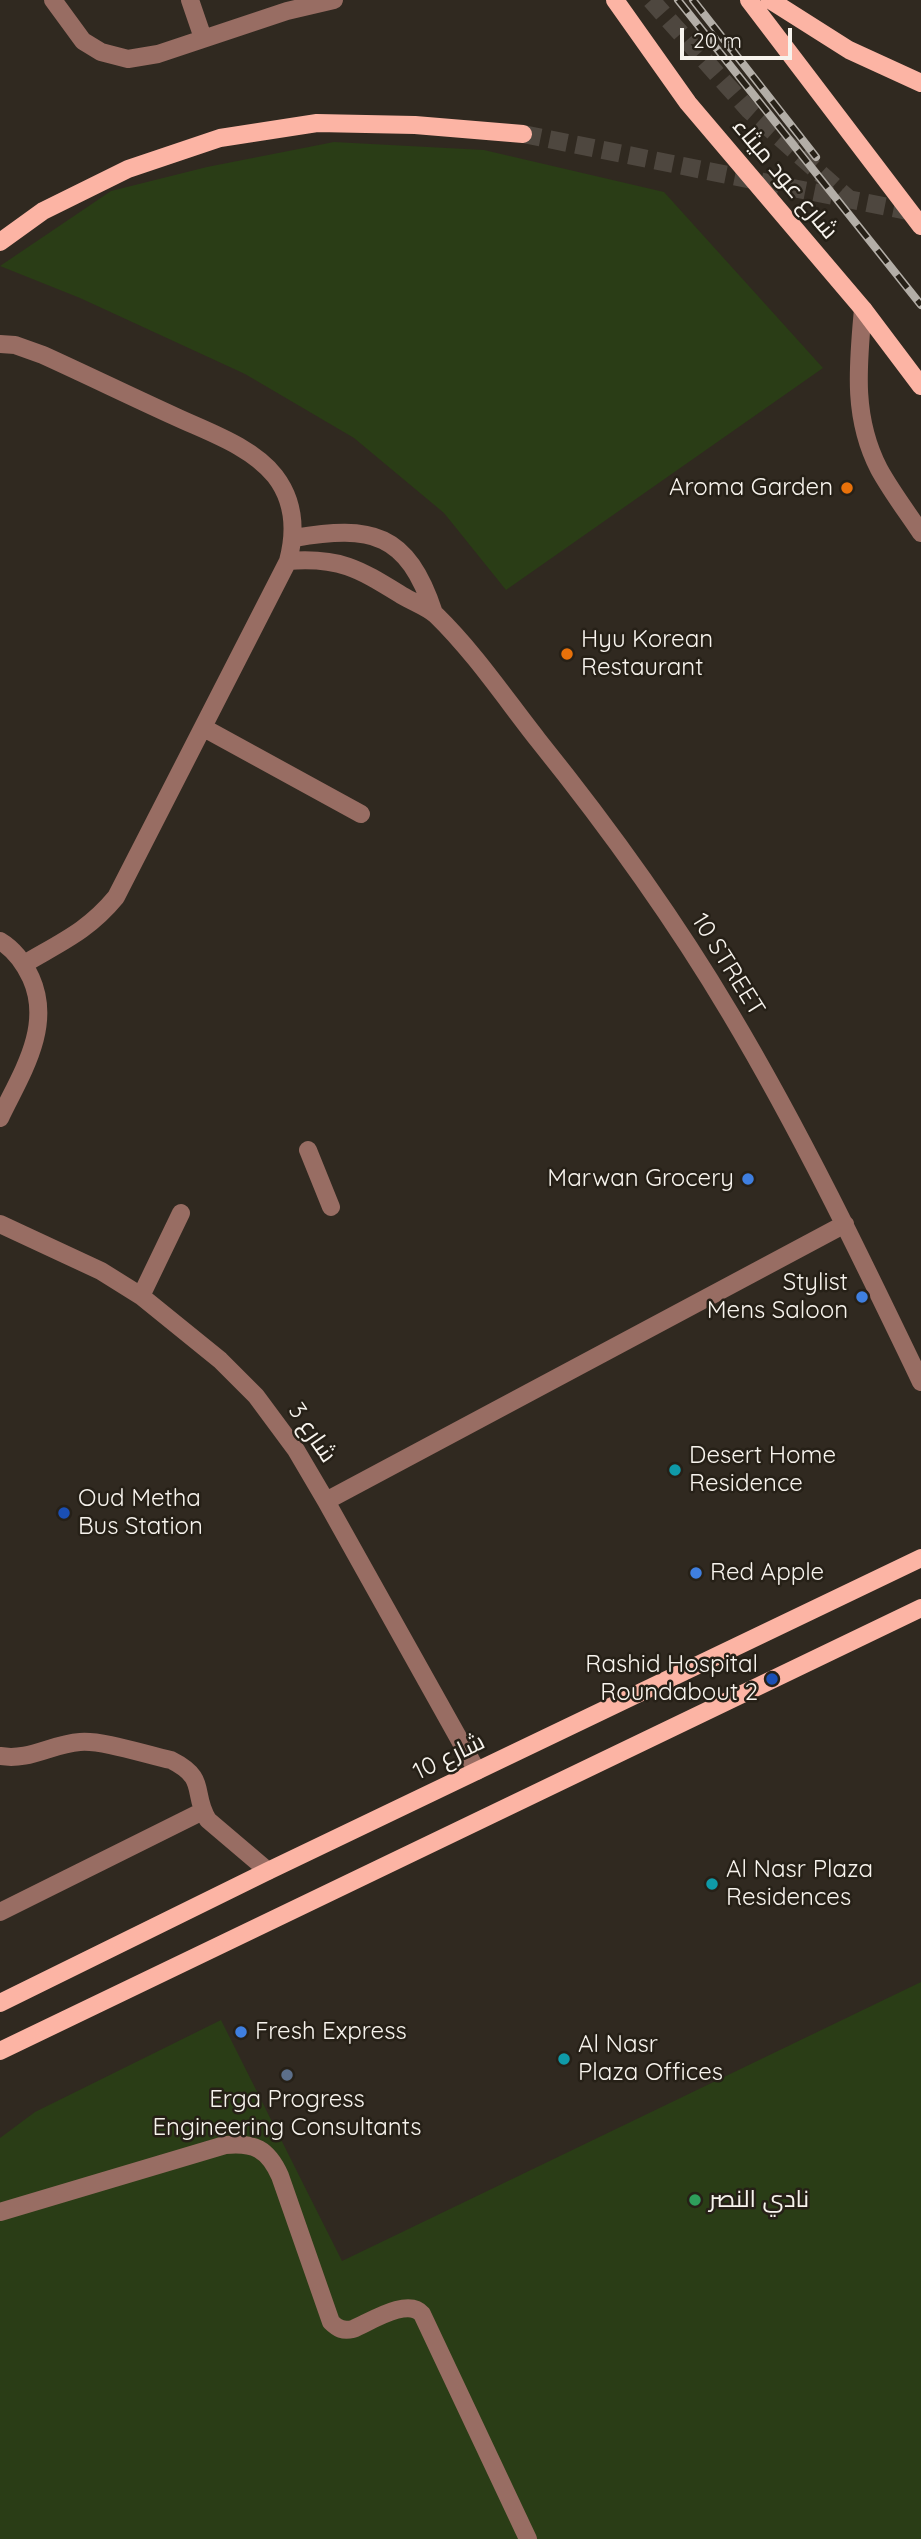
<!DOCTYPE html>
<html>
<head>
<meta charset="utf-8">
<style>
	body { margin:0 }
	#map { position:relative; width:921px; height:2539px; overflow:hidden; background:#302920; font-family:Quicksand,sans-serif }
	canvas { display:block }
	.scale { position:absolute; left:680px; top:28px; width:112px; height:32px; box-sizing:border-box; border:4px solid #f7f3ed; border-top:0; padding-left:9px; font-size:21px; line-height:24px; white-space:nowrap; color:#f7f3ed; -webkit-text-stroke:5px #262017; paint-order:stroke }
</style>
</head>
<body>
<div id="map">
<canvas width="921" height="2539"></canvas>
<div class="scale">20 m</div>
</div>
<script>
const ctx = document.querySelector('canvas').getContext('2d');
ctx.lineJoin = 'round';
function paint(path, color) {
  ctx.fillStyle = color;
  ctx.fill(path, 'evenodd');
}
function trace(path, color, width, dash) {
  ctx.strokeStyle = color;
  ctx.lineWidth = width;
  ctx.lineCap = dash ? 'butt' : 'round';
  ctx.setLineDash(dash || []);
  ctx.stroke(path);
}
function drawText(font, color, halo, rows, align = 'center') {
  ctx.font = font + ' Quicksand,Cairo,sans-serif';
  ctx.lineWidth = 5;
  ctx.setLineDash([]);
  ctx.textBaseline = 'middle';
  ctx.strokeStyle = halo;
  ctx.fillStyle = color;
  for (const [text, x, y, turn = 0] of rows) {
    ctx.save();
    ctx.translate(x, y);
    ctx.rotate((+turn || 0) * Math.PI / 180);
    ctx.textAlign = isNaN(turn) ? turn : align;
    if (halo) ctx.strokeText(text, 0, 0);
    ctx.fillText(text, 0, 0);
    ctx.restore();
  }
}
const green = new Path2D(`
	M334,142L484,150L664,192L823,368L506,590L444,513L354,438L245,374L80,298L0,266L111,191L207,167Z
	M921,1982V2539H0V2138L35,2112L221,2020L342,2261Z`);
const majorTunnel = new Path2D(`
	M651,0L749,110L850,200
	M523,134L918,213`);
const minor = new Path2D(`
	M53,0L83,41L101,52L128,59L158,54L287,11L334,0
	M190,0L203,38
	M863,309C858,365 852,417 879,469C891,491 907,512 921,533
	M0,344L15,345L43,355C87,375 130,396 174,416C208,432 251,446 275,476C295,502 296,531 288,561L116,897C88,931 61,942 24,964
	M294,538C372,525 407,532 434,613
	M288,561C341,557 359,569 403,596C413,602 427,607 436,615C474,652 505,698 538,740C608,827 673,917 730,1013C801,1132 861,1257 921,1382
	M204,728L361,814
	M0,941C15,950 24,963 31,978C53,1027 21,1074 0,1118
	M308,1150L331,1207
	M0,1224L101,1271L141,1296L220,1360L256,1396L296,1450L326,1501L477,1771
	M141,1296L181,1213
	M326,1501L845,1224
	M0,1756C30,1761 51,1744 80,1742C103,1740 147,1755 171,1760C209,1779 191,1793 208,1820L268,1871
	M0,1912L203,1811
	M0,2212L225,2145C254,2142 268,2149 280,2176L331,2322C338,2329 343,2331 353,2329C370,2322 408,2297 422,2314L528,2539`);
const major = new Path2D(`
	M615,0L688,103L863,309L921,386
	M749,0L921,226
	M770,0L849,50L921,83
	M0,242L43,211L128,169L220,138L317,123L415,125L523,134
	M0,2003L268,1871L921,1558
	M0,2051L921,1608`);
const rail = new Path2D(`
	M678,0L921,305
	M693,0L816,157`);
const markers = [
	[847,488,7,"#e8710a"],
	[567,654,7,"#e8710a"],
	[748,1179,7,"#3f7fe0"],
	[862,1297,7,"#3f7fe0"],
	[675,1470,7,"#0f9aa8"],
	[64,1513,7,"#1a4fb4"],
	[696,1573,7,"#3f7fe0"],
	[772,1679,7,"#1a4fb4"],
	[712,1884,7,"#0f9aa8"],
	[241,2032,7,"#3f7fe0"],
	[564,2059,7,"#0f9aa8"],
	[287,2075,7,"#5c6f8a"],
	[695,2200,7,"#2e9e5b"]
];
const streetNames = [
	["شارع عود ميثاء",785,179,50],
	["10 STREET",728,965,58],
	["شارع 3",312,1433,56],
	["شارع 10",449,1757,-26]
];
const poiNames = [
	["Aroma Garden",833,488,"right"],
	["Hyu Korean",581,640],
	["Restaurant",581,668],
	["Marwan Grocery",734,1179,"right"],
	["Stylist",848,1283,"right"],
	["Mens Saloon",848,1311,"right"],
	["Desert Home",689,1456],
	["Residence",689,1484],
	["Oud Metha",78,1499],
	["Bus Station",78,1527],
	["Red Apple",710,1573],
	["Rashid Hospital",758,1665,"right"],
	["Roundabout 2",758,1693,"right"],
	["Al Nasr Plaza",726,1870],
	["Residences",726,1898],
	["Fresh Express",255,2032],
	["Al Nasr",578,2045],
	["Plaza Offices",578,2073],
	["Erga Progress",287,2100,"center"],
	["Engineering Consultants",287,2128,"center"],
	["نادي النصر",709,2200]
];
paint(green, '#2a3d16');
trace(majorTunnel, '#4e473f', 18, [18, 9]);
trace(minor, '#986d63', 18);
trace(major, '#fcb4a4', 18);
trace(rail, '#b3aea7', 8);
trace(rail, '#262017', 5, [16]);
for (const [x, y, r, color] of markers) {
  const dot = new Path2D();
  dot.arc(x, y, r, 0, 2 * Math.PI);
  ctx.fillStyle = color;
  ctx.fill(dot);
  trace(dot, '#262017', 2.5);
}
drawText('24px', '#f7f3ed', '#262017', streetNames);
drawText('24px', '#f7f3ed', '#262017', poiNames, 'left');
</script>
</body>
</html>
